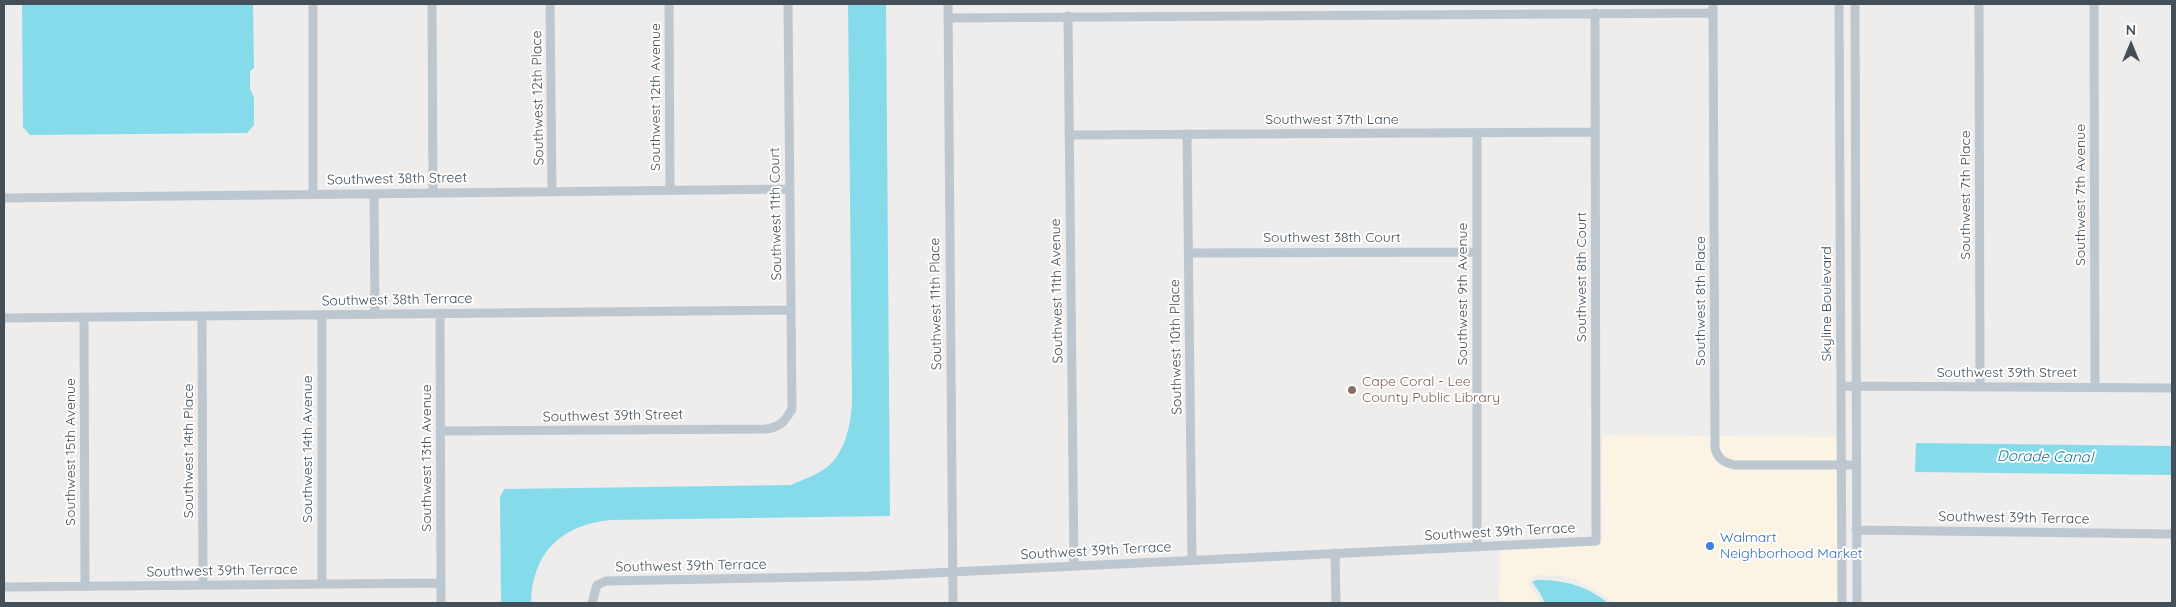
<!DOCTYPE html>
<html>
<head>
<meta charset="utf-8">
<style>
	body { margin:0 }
	#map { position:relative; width:2176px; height:607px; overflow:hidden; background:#efecec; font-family:Quicksand,sans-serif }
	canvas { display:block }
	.frame { position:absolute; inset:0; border:5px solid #445059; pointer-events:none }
	.north { position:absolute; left:2106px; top:20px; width:50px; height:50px; -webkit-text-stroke:4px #fff; paint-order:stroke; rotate:0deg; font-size:14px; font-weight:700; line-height:20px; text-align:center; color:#445059 }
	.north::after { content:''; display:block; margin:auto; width:18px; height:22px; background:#445059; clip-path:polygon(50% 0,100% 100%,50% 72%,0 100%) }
</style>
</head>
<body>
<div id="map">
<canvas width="2176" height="607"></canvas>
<div class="frame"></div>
<div class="north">N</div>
</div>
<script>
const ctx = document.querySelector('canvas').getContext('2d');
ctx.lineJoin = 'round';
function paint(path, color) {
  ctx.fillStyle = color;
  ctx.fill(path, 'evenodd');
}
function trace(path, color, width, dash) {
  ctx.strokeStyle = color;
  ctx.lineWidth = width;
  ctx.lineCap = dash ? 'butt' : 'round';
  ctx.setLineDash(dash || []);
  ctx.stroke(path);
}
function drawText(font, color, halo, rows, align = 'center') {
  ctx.font = font + ' Quicksand,sans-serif';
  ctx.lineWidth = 4;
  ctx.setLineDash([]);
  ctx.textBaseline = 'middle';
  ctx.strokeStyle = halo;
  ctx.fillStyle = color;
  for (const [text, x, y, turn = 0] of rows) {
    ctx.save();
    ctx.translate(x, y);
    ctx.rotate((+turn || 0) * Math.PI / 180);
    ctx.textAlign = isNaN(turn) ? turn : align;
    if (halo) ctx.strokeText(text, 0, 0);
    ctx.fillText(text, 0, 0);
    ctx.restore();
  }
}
const commercial = new Path2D(`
	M1602,435L1837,437L1838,603H1612L1608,598L1576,580L1563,576L1536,575L1529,579L1528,583L1541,603H1499L1500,545L1602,539Z`);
const water = new Path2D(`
	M22,4H253L254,68L250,71V89L254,98V125L247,133L30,135L23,127Z
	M848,4H886L890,516L610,520C561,525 532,553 531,603H501L500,497L504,489L791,485C802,480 816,475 826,468C847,452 852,419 852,395Z
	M1916,443L2172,446V475L1915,472Z
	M1536,580C1563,580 1586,585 1608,603H1545L1540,593L1532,582Z`);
const minor = new Path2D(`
	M313,4V194
	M432,4L433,193
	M550,4L552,191
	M669,4L670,190
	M948,4L953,603
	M1713,4L1715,448C1718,459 1723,462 1734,465H1857
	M1839,4L1842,603
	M1855,4L1857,603
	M1979,4L1980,386
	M2094,4L2095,387
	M1068,16L1074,566
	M948,18L1713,13
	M1477,133V546
	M1187,134L1192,560
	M1069,135L1595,132
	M374,194L375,314
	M4,198L790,189
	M1189,253L1476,252
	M440,313L441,603
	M322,315V584
	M202,317L203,585
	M4,318L791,310
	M84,318L85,586
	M1841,386L2172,388
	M440,431L766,429C781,427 785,421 792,409L788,4
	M1856,530L2172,534
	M1335,553L1336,603
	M4,587L441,583
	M592,603L597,585L606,581L869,576L1596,541L1595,13`);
const markers = [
	[1352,390,5,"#8d6e63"],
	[1710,546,5,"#3f7fe0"]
];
const streetNames = [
	["Southwest 12th Avenue",656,97,-90],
	["Southwest 12th Place",538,98,-91],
	["Southwest 37th Lane",1332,120],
	["Southwest 38th Street",397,179,-1],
	["Southwest 7th Place",1966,195,-90],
	["Southwest 7th Avenue",2081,195,-90],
	["Southwest 11th Court",776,214,-91],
	["Southwest 38th Court",1332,238],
	["Southwest 8th Court",1582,277,-90],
	["Southwest 11th Avenue",1057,291,-91],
	["Southwest 9th Avenue",1463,294,-90],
	["Southwest 38th Terrace",397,300,-1],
	["Southwest 8th Place",1701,301,-90],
	["Southwest 11th Place",936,304,-91],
	["Skyline Boulevard",1827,304,-90],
	["Southwest 10th Place",1176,347,-91],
	["Southwest 39th Street",2007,373],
	["Southwest 39th Street",613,416,-1],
	["Southwest 14th Avenue",308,449,-90],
	["Southwest 14th Place",189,451,-90],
	["Southwest 15th Avenue",71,452,-90],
	["Southwest 13th Avenue",427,458,-90],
	["Southwest 39th Terrace",2014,518,1],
	["Southwest 39th Terrace",1500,532,-3],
	["Southwest 39th Terrace",1096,551,-3],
	["Southwest 39th Terrace",691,566,-1],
	["Southwest 39th Terrace",222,571,-1]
];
const educationNames = [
	["Cape Coral - Lee",1362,382],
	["County Public Library",1362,398]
];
const shopNames = [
	["Walmart",1720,538],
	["Neighborhood Market",1720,554]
];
const waterNames = [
	["Dorade Canal",2045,457,1]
];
paint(commercial, '#fbf3e3');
paint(water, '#86dbeb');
trace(minor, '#bcc7cf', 9);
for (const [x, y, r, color] of markers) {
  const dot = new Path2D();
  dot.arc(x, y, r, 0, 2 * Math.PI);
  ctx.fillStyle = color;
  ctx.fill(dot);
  trace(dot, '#fff', 2);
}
drawText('14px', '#445059', '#fff', streetNames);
drawText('14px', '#785e54', '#fff', educationNames, 'left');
drawText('14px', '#366cbe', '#fff', shopNames, 'left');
drawText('italic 15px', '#0d8095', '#fff', waterNames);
</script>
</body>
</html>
